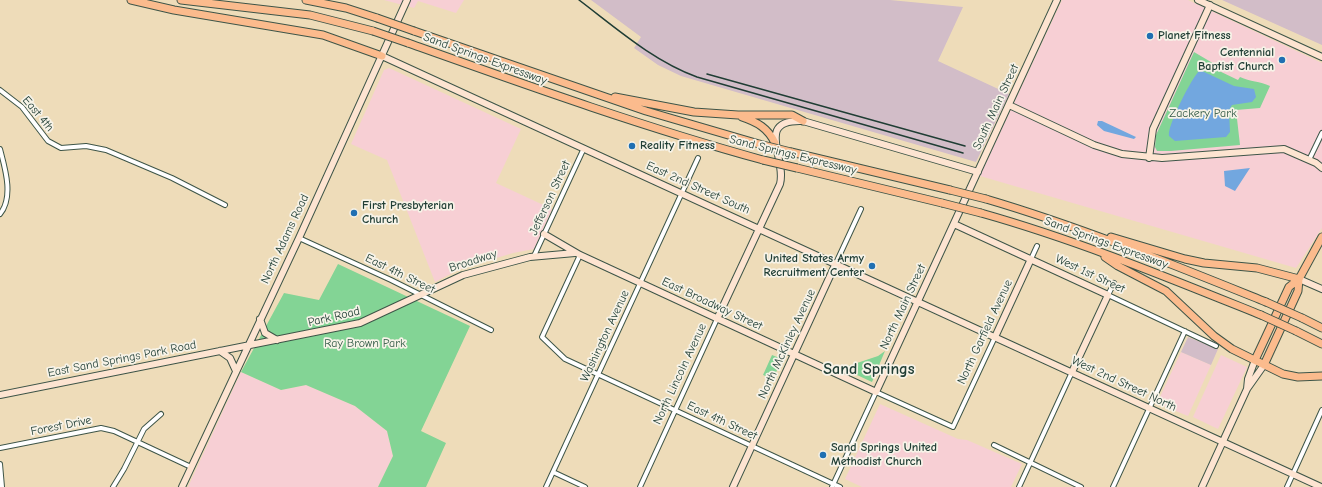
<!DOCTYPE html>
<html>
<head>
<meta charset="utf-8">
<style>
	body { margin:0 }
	canvas { display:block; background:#eedcb9 }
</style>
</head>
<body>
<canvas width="1322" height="487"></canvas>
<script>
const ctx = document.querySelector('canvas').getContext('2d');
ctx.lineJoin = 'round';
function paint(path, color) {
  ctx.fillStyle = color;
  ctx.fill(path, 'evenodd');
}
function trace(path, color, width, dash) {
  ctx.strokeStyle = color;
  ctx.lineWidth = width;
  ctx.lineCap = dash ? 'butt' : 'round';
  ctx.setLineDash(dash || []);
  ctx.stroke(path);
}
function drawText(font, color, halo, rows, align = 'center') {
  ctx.font = font + ' "Comic Neue",sans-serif';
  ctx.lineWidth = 3.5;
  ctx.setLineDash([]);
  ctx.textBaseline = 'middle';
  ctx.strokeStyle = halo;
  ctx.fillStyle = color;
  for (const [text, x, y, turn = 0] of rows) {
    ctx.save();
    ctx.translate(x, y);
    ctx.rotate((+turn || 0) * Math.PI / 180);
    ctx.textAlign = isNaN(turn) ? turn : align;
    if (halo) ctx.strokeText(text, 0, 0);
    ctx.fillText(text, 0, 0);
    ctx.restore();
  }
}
const built = new Path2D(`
	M384,0H464L456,13L418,1L414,8Z
	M1062,0H1188L1322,63V228L1296,268L980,176Z
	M389,68L521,129L496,183L552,209L534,249L513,253L460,269L435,282L387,160L351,144L384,70Z
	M1181,352L1211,365L1188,416L1163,406L1159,399Z
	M1221,355L1247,367L1218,429L1193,417Z
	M241,372L281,390L306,385L355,406L387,431L393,456L378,487H188Z
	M880,404L958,439L967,440L1022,464L1011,487H862L845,479Z`);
const industrial = new Path2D(`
	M591,0H890L963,7L938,61L1009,94L976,162L681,76L658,65L634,48L641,37Z
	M1222,0H1322V45Z
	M1188,337L1218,349L1211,365L1181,352Z`);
const green = new Path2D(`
	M1194,52L1216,65L1215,69L1238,80L1240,77C1250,82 1260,81 1270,86L1260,108L1236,110L1240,145L1171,151H1157L1155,147L1156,135Z
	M338,264L470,326L421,431L446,443L426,487H378L393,456L387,431L355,406L306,385L281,390L241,372L284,293L319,300Z
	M885,351L872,382L842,368L878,356Z
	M772,355L782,359L773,379L763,375Z`);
const water = new Path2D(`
	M1200,70L1234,86L1254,89L1256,97L1252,102L1232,105L1229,110L1230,132L1226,137L1175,141L1169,136C1167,126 1192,77 1200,70Z
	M1098,121H1102L1136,137L1134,139L1104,131L1097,125Z
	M1250,168L1235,191L1225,186L1224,171Z`);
const street = new Path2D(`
	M0,90L22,107L48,141L61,148L86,146L106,150L172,178L225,205
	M0,149C5,168 14,197 0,214
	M1309,160L1322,133
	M299,238L391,280L491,330
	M580,255L542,337L565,359L840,487
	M534,256L584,148
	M1031,259L1037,246
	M836,263L861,209
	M1114,283L1108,295L1216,346
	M994,445L1081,487
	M0,448L101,428L114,431L191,467
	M0,464L2,487
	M553,472L585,487
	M113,487L124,469L144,429L161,414
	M546,487L698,158
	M640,487L717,319
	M832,487L876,392L953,427L995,337
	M1019,487L1072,372
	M1113,487L1185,331
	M1287,487L1322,410`);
const secondary = new Path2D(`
	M1198,0L1322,57
	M382,56L1321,487
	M1009,105L1094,145L1122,154L1162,158L1284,149L1316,163L1322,168
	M1149,158L1153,129L1210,5
	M954,224L1108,295L1072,372
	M544,234L580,255L876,392L1057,0
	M1299,279L1322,289
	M260,319L265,333L277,340
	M717,319L780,184C787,158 754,119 803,121L978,172
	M995,337L1031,259
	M220,351L230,358L236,371
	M1247,389L1248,379L1255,360
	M0,395L360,323L463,275L530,257L575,253
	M182,487L299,238L407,0
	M733,487L836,263
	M1202,487L1247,389L1264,365`);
const highway = new Path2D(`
	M131,0L174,10L323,35L382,56
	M181,0L310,15L373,31
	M306,0L346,8L377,18
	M414,31L646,111L759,144
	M408,43C526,85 643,127 763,160
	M615,97L694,112L738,115H792L803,121
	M742,117C757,122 768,128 775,143
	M791,152L950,190
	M797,168L942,203
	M986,199C1081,227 1174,265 1266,302
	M981,213C1077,240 1169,278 1261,315
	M1111,237L1185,259L1204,263L1257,268L1299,279
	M1105,257L1118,266L1166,291L1214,336L1232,349L1283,374L1298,377L1322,376
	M1302,318L1322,328
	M1296,331L1322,344
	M1255,360L1289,287L1299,279L1322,237
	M1264,365L1298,291L1299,279`);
const rail = new Path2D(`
	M579,0C616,28 653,61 697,77L963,153
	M707,74L965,146`);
const highwayBridge = new Path2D(`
	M377,18L414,31
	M373,31L408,43
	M759,144L791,152
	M763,160L797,168
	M950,190L986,199
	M942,203L981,213
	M1266,302L1302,318
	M1261,315L1296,331`);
const markers = [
	[1150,36,4,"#1f6fb2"],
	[1282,60,4,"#1f6fb2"],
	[632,146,4,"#1f6fb2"],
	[354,213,4,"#1f6fb2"],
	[872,266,4,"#1f6fb2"],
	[823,455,4,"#1f6fb2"]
];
const poiNames = [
	["Planet Fitness",1158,36],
	["Centennial",1274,53,"right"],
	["Baptist Church",1274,67,"right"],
	["Reality Fitness",640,146],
	["First Presbyterian",362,206],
	["Church",362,220],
	["United States Army",864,259,"right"],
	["Recruitment Center",864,273,"right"],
	["Sand Springs United",831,448],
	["Methodist Church",831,462]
];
const streetNames = [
	["Sand Springs Expressway",485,59,20],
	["South Main Street",996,107,-65],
	["East 4th",38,114,50],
	["Sand Springs Expressway",793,155,14],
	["East 2nd Street South",698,188,24],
	["Jefferson Street",550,198,-65],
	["North Adams Road",285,239,-65],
	["Sand Springs Expressway",1106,243,20],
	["Broadway",473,261,-18],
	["East 4th Street",400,274,26],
	["West 1st Street",1090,274,25],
	["East Broadway Street",712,304,25],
	["North Main Street",903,307,-65],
	["Park Road",334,317,-13],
	["North Garfield Avenue",985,332,-65],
	["Washington Avenue",605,336,-65],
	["North McKinley Avenue",787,344,-65],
	["East Sand Springs Park Road",122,359,-11],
	["North Lincoln Avenue",680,374,-65],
	["West 2nd Street North",1124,384,25],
	["East 4th Street",722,421,25],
	["Forest Drive",61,426,-11]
];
const parkNames = [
	["Zackery Park",1203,114],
	["Ray Brown Park",365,344]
];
const districtNames = [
	["Sand Springs",869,369]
];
paint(built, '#f7cfd4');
paint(industrial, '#d2bdc8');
paint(green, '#83d495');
paint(water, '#72a7df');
trace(street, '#3e5548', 6);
trace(secondary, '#3e5548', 8);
trace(highway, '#3e5548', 9);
trace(street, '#fff', 4);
trace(secondary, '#fde4d1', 6);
trace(highway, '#fbbb8d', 7);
trace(rail, '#1f3d34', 1.5);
trace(highwayBridge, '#3e5548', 9, []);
trace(highwayBridge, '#fbbb8d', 7);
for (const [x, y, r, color] of markers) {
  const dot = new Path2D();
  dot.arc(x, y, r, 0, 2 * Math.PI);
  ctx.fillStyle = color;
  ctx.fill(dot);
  trace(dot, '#f7f3e8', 1.5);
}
drawText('bold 12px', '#1f3d34', '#f7f3e8', poiNames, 'left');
drawText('12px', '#1f3d34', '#f7f3e8', streetNames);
drawText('12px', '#335b47', '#f7f3e8', parkNames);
drawText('bold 16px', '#1f3d34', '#f7f3e8', districtNames);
</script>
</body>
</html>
